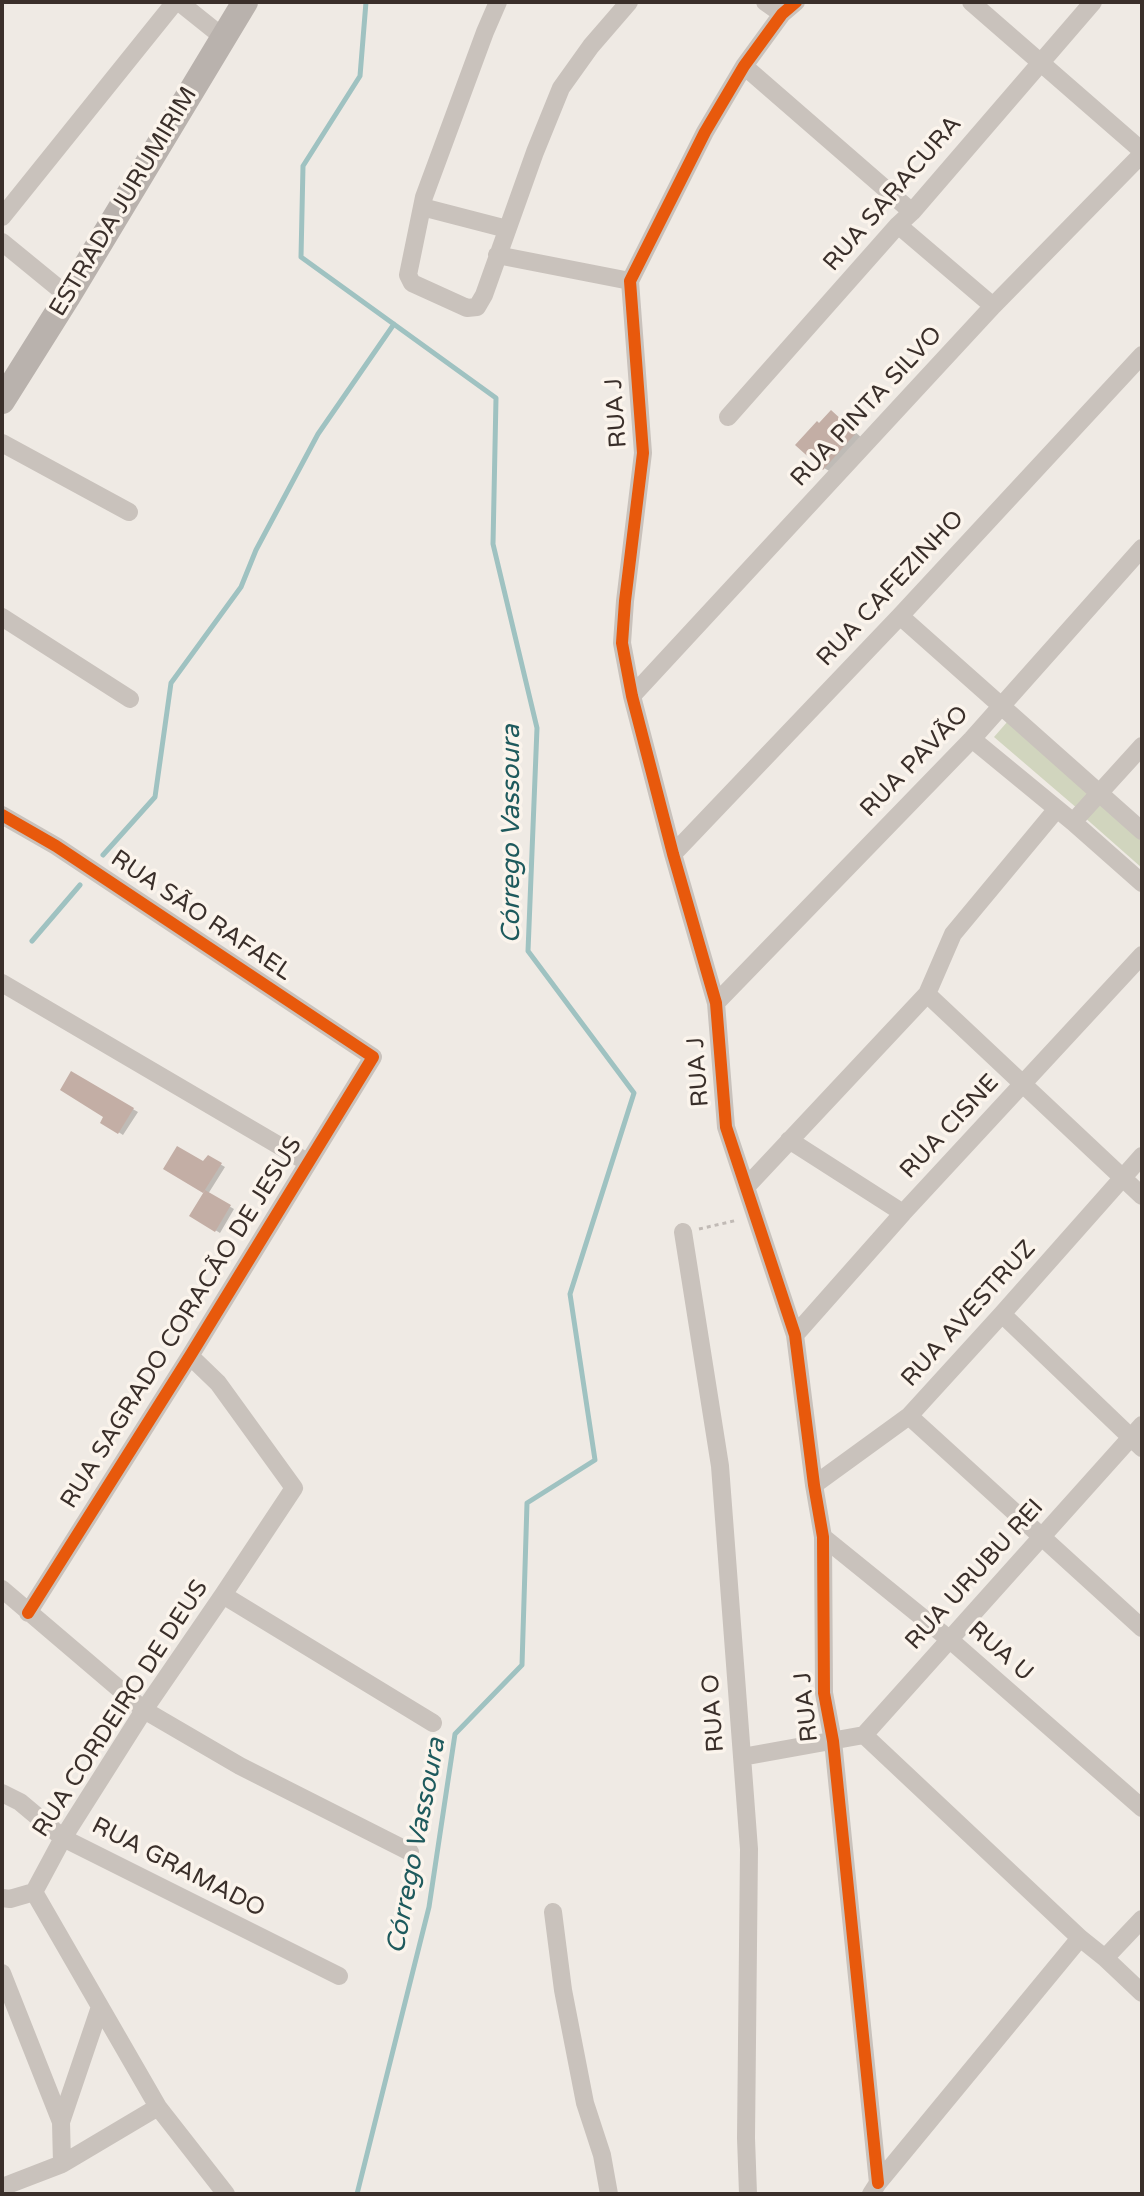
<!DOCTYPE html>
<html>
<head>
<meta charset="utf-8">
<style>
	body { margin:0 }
	#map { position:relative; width:1144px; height:2196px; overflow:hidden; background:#efeae4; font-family:"Varela Round",sans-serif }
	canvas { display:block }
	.frame { position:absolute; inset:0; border:4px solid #3a2f2a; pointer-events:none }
</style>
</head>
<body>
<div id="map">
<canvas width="1144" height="2196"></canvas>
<div class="frame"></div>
</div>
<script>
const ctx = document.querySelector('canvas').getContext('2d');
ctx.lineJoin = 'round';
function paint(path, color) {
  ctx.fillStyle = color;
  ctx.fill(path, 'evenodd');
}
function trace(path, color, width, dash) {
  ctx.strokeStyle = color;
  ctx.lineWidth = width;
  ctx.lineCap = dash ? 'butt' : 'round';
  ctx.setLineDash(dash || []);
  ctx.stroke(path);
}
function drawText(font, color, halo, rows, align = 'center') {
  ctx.font = font + ' "Varela Round",sans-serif';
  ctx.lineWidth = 7;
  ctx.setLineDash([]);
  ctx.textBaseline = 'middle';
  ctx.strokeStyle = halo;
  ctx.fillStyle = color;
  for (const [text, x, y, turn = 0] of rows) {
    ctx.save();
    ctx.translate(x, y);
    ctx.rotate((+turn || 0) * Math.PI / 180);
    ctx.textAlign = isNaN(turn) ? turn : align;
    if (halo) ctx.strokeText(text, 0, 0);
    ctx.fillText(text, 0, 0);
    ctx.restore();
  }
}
const green = new Path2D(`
	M1008,721L1091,794L1078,809L994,737Z
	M1097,800L1142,841V868L1083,816Z`);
const shadow = new Path2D(`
	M838,417L862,438L831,472L824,468L820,425Z
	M72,1074L138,1112L123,1135L103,1122L106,1116Z
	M208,1157L225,1167L208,1194L234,1209L220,1233L191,1215L206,1192L166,1168L204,1164Z`);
const stream = new Path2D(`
	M103,855L155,797L171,683L241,587L256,550L318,434L394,324
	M32,941L80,885
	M357,2194L429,1907L455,1734L522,1665L527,1503L595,1460L570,1294L634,1093L528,951L537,728L493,544L496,398L301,257L303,166L360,76L366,2`);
const building = new Path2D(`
	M831,410L856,433L823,470L795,445L817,421L819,423Z
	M71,1071L134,1108L118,1134L100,1123L103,1117L60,1090Z
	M177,1146L203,1161L208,1155L222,1163L203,1193L163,1169Z
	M205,1190L231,1205L215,1232L189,1216Z`);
const path = new Path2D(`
	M699,1229L738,1220`);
const street = new Path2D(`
	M179,2L224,38
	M498,2L485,32L424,197L408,275L412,283L467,308L477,307L484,295L535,152L561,88L591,46L629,2
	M765,2L782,14
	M796,2L782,14L744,66L705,132L630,281L643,453L625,601L622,643L632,696L673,854L716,1003L726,1127L795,1335L814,1485L823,1537L824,1693L833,1741L878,2183
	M971,2L1142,151
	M744,66L912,212
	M422,207L507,229
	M2,217L175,2
	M898,225L993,306
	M2,242L68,296
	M497,255L630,281
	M728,417L898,225L912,212L1093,2
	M2,443L129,512
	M900,616L1142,831
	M2,617L130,699
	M632,696L993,306L1142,154
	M972,739L1073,822L1142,883
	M2,815L56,846L373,1057L190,1356L28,1613
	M1073,822L1142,746
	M673,854L900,616L1142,355
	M2,983L307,1162
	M927,994L1142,1196
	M716,1003L972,739L1142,548
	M789,1140L903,1213
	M746,1187L927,994L953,934L1056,810
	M683,1232L720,1466L749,1849L746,2138L748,2194
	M1002,1314L1142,1448
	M795,1335L903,1213L1142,955
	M190,1356L218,1383L294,1488L223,1595L144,1710L63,1838L34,1892L158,2107L226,2194
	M909,1416L1142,1628
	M814,1485L909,1416L1002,1314L1142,1156
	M823,1537L949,1639L1142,1808
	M2,1589L144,1710L240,1766L410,1852
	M223,1595L433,1723
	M864,1735L1080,1938L1105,1958L1142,1993
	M742,1757L864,1735L1142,1425
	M2,1793L20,1802L63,1838L339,1976
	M2,1898L10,1899L34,1892
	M553,1912L563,1990L585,2103L602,2155L609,2194
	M1105,1958L1142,1919
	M2,1973L61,2122L62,2164
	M61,2122L100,2007
	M2,2187L62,2164L158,2107
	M871,2194L878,2183L1080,1938`);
const secondary = new Path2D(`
	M2,401L68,296L245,2`);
const cycleway = new Path2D(`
	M796,2L782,14L744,66L705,132L630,281L643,453L625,601L622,643L632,696L673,854L716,1003L726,1127L795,1335L814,1485L823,1537L824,1693L833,1741L878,2183
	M2,815L56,846L373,1057L190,1356L28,1613`);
const streetNames = [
	["RUA SARACURA",893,194,-49],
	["ESTRADA JURUMIRIM",124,202,-59],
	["RUA PINTA SILVO",867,407,-47],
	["RUA J",617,413,-94],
	["RUA CAFEZINHO",891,589,-47],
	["RUA PAVÃO",915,762,-46],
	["RUA SÃO RAFAEL",201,916,34],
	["RUA J",699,1072,-94],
	["RUA CISNE",950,1127,-47],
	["RUA AVESTRUZ",969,1314,-48],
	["RUA SAGRADO CORACÃO DE JESUS",182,1323,-58],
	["RUA URUBU REI",975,1575,-48],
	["RUA U",1000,1652,41],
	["RUA J",807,1707,-96],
	["RUA CORDEIRO DE DEUS",121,1709,-57],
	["RUA O",714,1713,-94],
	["RUA GRAMADO",178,1868,27]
];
const waterNames = [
	["Córrego Vassoura",512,834,-90],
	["Córrego Vassoura",417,1846,-79]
];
paint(green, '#d1d5be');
paint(shadow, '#0003');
trace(stream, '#9fc2c1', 5);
paint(building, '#c3aea5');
trace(path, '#c1bab5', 3, [4, 4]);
trace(street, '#c9c2bc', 18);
trace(secondary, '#b9b2ad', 26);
trace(cycleway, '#e8590c', 12);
drawText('24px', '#3a2f2a', '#fbf4ec', streetNames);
drawText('italic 26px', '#1e5a5d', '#fbf4ec', waterNames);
</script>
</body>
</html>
